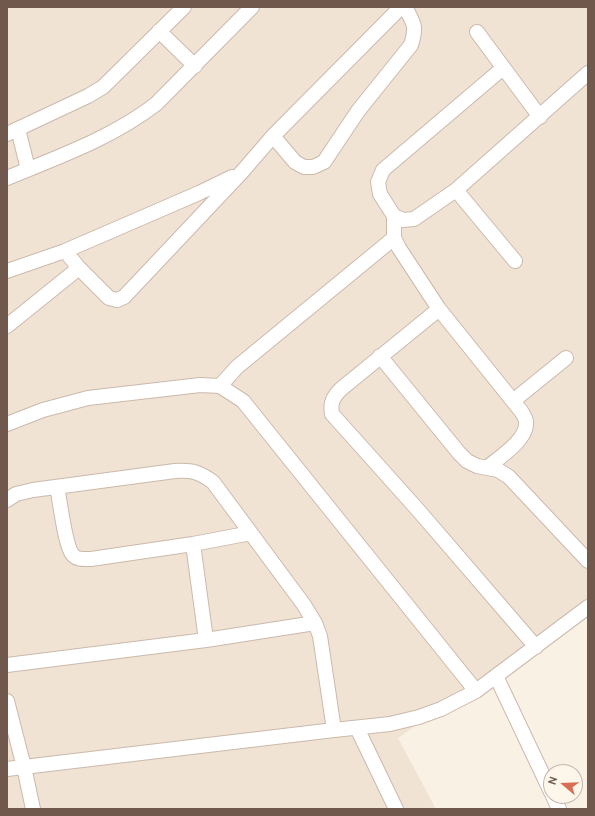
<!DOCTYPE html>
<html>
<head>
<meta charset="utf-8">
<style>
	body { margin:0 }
	#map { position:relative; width:595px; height:816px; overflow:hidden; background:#faf1e5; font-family:Cabin,sans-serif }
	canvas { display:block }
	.frame { position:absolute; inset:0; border:8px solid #71584c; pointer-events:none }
	.north { position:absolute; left:543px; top:764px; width:40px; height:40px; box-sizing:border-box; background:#fdf6eb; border:1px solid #c5b7ab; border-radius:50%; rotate:289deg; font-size:11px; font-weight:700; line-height:16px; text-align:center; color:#71584c }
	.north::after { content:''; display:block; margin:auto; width:14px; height:18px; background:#da6e54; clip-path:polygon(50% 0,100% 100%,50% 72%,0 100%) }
</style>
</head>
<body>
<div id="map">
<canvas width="595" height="816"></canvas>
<div class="frame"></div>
<div class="north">N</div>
</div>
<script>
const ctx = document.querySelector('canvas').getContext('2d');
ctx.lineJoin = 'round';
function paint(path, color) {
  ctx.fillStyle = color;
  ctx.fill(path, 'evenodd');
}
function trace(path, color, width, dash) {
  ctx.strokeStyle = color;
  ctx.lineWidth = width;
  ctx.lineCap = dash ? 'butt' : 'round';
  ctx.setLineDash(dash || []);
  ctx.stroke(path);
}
const residential = new Path2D(`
	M7,7H588V608L398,738L436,809H7Z`);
const minor = new Path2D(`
	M159,31L195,66
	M477,32L540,117
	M503,68L383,170L378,182L380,194L394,216L403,220L414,219L456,190L588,73
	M18,129L28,169
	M7,134L88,96L103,87L184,7
	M273,136L295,162L304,167H313L324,162L358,111L411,45C417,26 414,24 405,7
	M7,178C58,157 112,138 156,104L252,7
	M456,190L515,261
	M394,216V238L399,248L439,309L521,411C523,414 526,419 526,422C528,439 500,457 488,467
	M65,251L79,268L109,298L117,300L124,297L241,173L273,136L401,7
	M7,271L65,251L199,193L232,177
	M439,309L341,389C333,397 330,403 332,414L418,510L536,647
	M7,326L79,268
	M380,356L459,453L467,461L477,466L498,470L509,477L588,561
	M220,386L237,367L394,238
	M513,401L566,358
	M7,424L43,410L88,398L200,385L220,386L243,401L476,691
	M57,487C60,500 65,547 73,555C77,560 85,559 91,559L193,544L251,533
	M7,500L16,494L33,490L175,471C193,470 199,472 213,482L304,605L315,623L320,636L334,730
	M193,544L206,640
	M7,665L206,640L315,623
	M496,676L551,792
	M7,701L24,767L33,809
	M357,728L396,809
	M7,769L334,730L390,724L419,717L441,709L476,691L588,607
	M553,796L559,809`);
paint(residential, '#f1e3d4');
trace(minor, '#cbb9ac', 16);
trace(minor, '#fff', 14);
</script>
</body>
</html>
